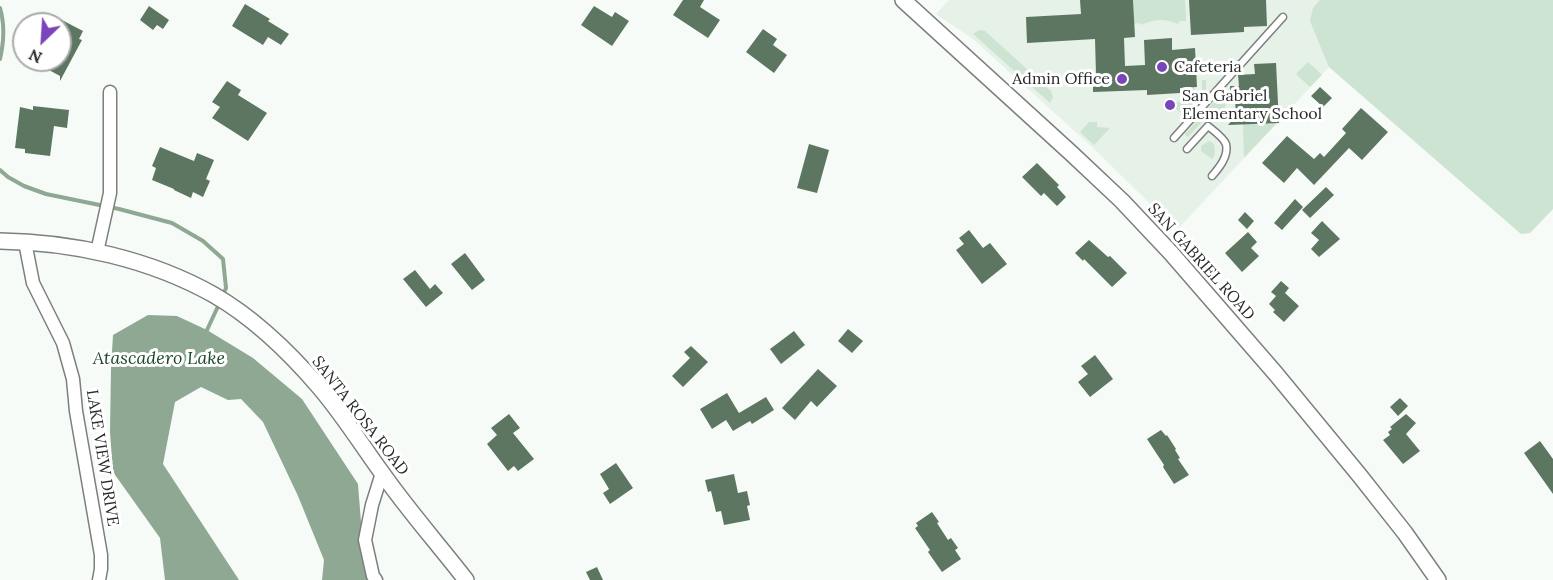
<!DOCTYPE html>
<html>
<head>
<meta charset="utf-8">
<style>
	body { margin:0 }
	#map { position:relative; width:1553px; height:580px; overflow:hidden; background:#f7fbf7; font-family:Lora,serif }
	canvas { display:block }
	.north { position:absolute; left:12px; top:12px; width:60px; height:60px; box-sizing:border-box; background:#fff; border:2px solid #a9aaaa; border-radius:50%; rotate:205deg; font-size:16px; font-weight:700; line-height:24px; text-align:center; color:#292b2a }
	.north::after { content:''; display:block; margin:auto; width:21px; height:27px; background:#7a44ba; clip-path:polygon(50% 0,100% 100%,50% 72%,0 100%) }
</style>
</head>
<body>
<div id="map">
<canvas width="1553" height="580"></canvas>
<div class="north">N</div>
</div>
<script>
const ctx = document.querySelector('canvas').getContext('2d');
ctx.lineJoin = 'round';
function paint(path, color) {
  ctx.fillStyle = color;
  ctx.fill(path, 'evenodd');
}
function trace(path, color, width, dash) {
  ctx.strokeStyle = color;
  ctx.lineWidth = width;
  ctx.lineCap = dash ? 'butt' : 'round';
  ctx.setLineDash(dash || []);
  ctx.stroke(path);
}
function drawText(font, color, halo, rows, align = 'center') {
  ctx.font = font + ' Lora,serif';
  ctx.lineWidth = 6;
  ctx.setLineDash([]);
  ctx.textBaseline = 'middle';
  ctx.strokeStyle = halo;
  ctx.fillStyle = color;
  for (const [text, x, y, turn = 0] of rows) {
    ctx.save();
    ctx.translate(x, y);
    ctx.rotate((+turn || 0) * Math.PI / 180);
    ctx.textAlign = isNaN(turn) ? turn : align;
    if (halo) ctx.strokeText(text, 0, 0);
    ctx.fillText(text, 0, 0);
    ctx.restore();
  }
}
const built = new Path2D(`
	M949,0H1553V209L1530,233L1521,234L1329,67L1177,230L1092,147L973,39L936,14Z`);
const green = new Path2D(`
	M1133,0H1185L1186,21H1180L1178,24C1166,18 1154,19 1141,25L1140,23L1134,24Z
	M1320,0H1553V209L1530,233L1521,234L1329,67L1310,21L1313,8Z
	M979,30L985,31L1051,91L1053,97L1050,103L973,34Z
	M1308,62L1322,75L1310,87L1296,74Z
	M1202,80H1206V90L1201,95H1184V88L1194,87L1195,90H1202Z
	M1216,100H1225L1226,119H1223L1213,110L1188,137L1186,136L1185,134Z
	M1196,101L1182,114L1169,102Z
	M1089,122H1097V127L1110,128L1094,145L1080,132Z
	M1277,123L1244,158L1243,124Z
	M1209,141L1214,144L1215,155L1212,159L1201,151V146Z`);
const water = new Path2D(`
	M148,315L177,316L207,330L253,358L302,399L358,484L365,573L369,580H322L324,560L298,496L263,422L241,399L228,400L201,387L175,402L163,464L239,580H165L160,538L113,472L110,432L111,368L113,335Z`);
const stream = new Path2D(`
	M0,8C5,25 4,42 0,59
	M0,170L8,177L24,186L46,194L119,209L172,223L203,241L223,259L226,288L223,295
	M207,330L220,302`);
const building = new Path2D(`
	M683,0H704L700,7L720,20L708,38L673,15Z
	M1080,0H1133L1135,37L1124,38L1125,66L1145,65L1144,40L1172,38V50L1195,48L1197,87L1180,88V93L1147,95V90L1093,92V77L1096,74L1095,39L1027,43L1026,17L1081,14Z
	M1189,0H1266L1267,26L1244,27V32L1191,35Z
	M245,4L270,19L268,21L289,34L281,45L268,37L263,45L232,26Z
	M149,6L169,20L163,29L157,25L153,30L140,20Z
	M594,6L612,17L615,12L629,21L612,46L581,25Z
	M60,19L83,31L79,39L82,40L60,81V76L47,69L52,60H60Z
	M763,29L777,39L773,45L787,55L774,73L746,52Z
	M1276,63L1279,123L1228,125L1236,116L1235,99H1231L1230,86H1239L1238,75L1255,74L1254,64Z
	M227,81L241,90L238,95L267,113L248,141L212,118L220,107L212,102Z
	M1320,87L1332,98L1323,107L1311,96Z
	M33,106L69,110L67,128L54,126L50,156L25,153V149L15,148L20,107L33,110Z
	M1361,108L1388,132L1362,160L1349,148L1314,185L1297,168L1284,183L1262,163L1287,136L1314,159L1320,153L1324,157L1346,133L1342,129Z
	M809,144L829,150L817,193L797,188Z
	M160,147L194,161L197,153L214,160L206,179L210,181L203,197L193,192L191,198L174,190V189L152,180L156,168L152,166Z
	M1037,163L1059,185L1057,187L1066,197L1057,206L1044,193L1041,196L1022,177Z
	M1326,187L1334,195L1310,218L1302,210Z
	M1295,199L1303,207L1282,230L1274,223Z
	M1245,212L1254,221L1247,229L1238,220Z
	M1322,221L1340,239L1319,257L1311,249L1319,240L1311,233Z
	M969,230L983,248L990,243L1007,264L982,284L956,250L964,244L959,238Z
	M1248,232L1257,242L1251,248L1259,256L1242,272L1225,253Z
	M1089,240L1108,257L1110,256L1127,273L1112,287L1084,259L1083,261L1075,253Z
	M465,253L485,280L472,290L451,264Z
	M415,270L430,289L435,284L443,293L426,307L403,279Z
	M1281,281L1289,288L1285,293L1299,306L1284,322L1273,312L1275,310L1269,304L1276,296L1271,292Z
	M848,329L863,341L852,353L838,341Z
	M794,331L805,345L781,364L770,349Z
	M691,346L708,362L683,387L672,376L690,358L684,352Z
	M1095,355L1113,379L1090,397L1078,382L1088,374L1081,366Z
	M818,369L837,386L817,407L811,401L795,420L782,408Z
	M727,393L739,413L766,397L774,410L752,424L750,421L733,431L726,420L712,429L700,409Z
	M1400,398L1408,406L1398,416L1390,407Z
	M509,414L520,428L513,433L534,459L518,471L514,466L508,471L487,444L497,435L491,428Z
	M1406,414L1416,423L1406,434L1420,451L1403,464L1383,440L1390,435L1388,432L1392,429L1390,427Z
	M1161,430L1166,436L1167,435L1176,449L1175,450L1180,458L1178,459L1189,475L1174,484L1163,467L1164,465L1147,439Z
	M1540,441L1553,459V494L1524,453Z
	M616,463L633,488L610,504L603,493L609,489L600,474Z
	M734,474L738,493L747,491L750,505L747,506L750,520L724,525L721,511L716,512L711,491L708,492L705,480Z
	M932,512L939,522L937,523L948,540L951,538L958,548L955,550L961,559L942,572L928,552L930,550L915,528L918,526L916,523Z
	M597,567L603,580H590L586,572Z`);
const service = new Path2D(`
	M1174,138L1283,17
	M1187,149L1208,126C1214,131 1223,137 1226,144C1229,156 1219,168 1212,176`);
const minor = new Path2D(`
	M25,242L33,283L63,343L73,379L76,411L101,555V569L99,580
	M97,252L110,193V92
	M376,580L373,576L365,540L372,505L382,473`);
const tertiary = new Path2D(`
	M903,0L1071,153L1122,201L1171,253L1276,374L1360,476L1405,533L1438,580
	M0,241C73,242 150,259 214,295C254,318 290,353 320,388C343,415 361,444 382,473C408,510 438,544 466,580`);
const markers = [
	[1162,67,6,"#7a44ba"],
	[1122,79,6,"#7a44ba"],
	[1170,105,6,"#7a44ba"]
];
const poiNames = [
	["Cafeteria",1174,67],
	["Admin Office",1110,79,"right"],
	["San Gabriel",1182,96],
	["Elementary School",1182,114]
];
const streetNames = [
	["SAN GABRIEL ROAD",1201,262,48],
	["SANTA ROSA ROAD",360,416,52],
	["LAKE VIEW DRIVE",102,458,81]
];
const waterNames = [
	["Atascadero Lake",159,359]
];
paint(built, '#e6f1e8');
paint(green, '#cde4d2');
paint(water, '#8ea893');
trace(stream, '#8ea893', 4);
paint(building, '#5d7662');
trace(service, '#7c807d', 9);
trace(minor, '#7c807d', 15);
trace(tertiary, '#7c807d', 18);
trace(service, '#fff', 6);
trace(minor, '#fff', 12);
trace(tertiary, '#fff', 15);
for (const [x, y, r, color] of markers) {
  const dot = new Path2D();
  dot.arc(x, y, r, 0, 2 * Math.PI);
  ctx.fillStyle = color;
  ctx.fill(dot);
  trace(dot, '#fff', 2);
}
drawText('16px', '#292b2a', '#fff', poiNames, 'left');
drawText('16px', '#292b2a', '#fff', streetNames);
drawText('italic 18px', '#1b4829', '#fff', waterNames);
</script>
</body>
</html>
